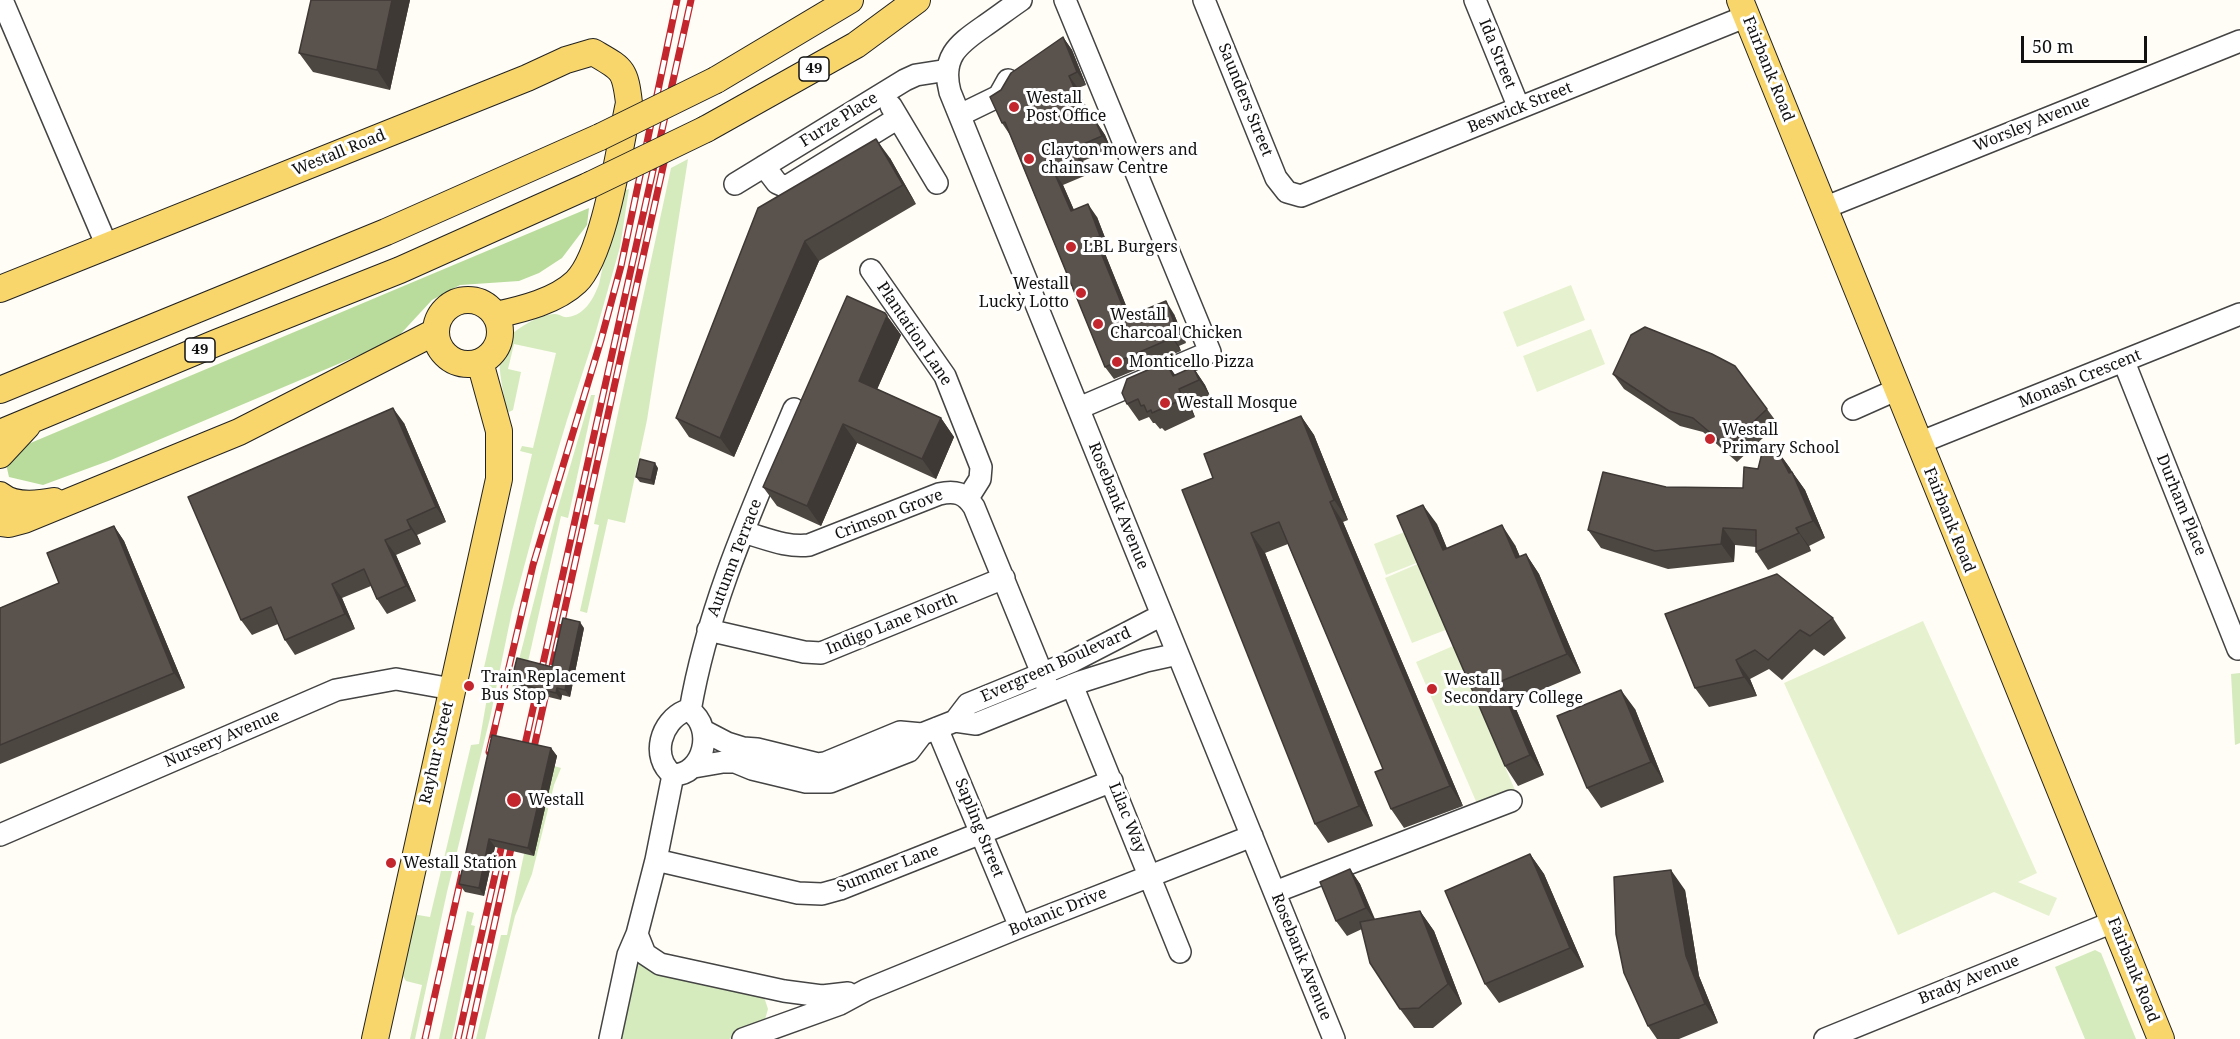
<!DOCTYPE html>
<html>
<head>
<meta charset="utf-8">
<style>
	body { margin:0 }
	#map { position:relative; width:2240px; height:1039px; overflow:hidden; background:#fffdf5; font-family:"Noto Serif",serif }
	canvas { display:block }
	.scale { position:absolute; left:2021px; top:36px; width:126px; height:27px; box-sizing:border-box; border:3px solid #111; border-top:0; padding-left:8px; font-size:18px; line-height:21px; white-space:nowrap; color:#111; -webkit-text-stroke:4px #fff; paint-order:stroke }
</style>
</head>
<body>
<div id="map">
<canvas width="2240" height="1039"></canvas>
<div class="scale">50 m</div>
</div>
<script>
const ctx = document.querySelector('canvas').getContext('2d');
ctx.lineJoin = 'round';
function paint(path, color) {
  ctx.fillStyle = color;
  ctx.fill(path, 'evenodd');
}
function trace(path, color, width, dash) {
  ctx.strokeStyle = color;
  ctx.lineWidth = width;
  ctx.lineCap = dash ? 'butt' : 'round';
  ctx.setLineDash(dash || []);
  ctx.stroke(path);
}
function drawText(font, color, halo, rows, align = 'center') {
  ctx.font = font + ' "Noto Serif",serif';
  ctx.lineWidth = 6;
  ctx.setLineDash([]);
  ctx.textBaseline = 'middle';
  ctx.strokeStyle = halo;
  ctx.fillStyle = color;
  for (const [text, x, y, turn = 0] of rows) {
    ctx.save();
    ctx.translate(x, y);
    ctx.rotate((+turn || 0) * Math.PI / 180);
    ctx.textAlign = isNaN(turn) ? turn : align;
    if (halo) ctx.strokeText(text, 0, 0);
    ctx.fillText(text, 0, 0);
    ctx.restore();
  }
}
const green = new Path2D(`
	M688,159L647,420L625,523L608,519L587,613L580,611L599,525L594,524L671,168Z
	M629,189L620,247L595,335L567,420L537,519L512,611L490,718L447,892L415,1039H410L422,985L406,981L400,971L412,914L430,917L471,745L479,744L491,675L483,672L532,454L520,451L522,446L533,448L556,353L514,344L508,369L521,372L513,410L509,412L506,409C504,394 496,362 501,348C506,333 539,314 555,314C560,314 563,318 568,317C585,315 594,298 599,284L619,192Z
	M591,395H595L568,518L561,516L527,666L522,665L514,692L511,691L557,511Z
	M2240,673V743L2235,745L2231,674Z
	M554,766L561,768L554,785L532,874L515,916L485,1039H476L501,935H507L524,854Z
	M467,911L474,913L471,925L475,926L452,1039H439Z
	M2095,950L2101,953L2136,1039H2085L2055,967Z
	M632,955L764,997L768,1009L764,1023L752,1031L729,1039H614Z`);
const forest = new Path2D(`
	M589,208L587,225L562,258L539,273L519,281L460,285L432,300L395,340L111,460L43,485L9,477L6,464L21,447Z`);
const pitch = new Path2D(`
	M1571,285L1585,320L1517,347L1503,312Z
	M1591,329L1605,364L1537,392L1523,356Z
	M1407,531L1419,562L1386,575L1374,544Z
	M1420,563L1448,629L1412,643L1385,578Z
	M1923,621L2037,873L2018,882L2057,898L2049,916L1994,892L1898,935L1784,683Z
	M1453,646L1515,790L1478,806L1416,662Z`);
const minor = new Path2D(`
	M2,0L107,246
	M1021,0C1008,9 996,18 983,27C957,45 941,58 950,92L1334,1039
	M1065,0L1210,352L1079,408
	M1204,0L1276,178L1287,192L1301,196L1747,16
	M1475,0L1519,108
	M891,106L937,183
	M960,115L999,96L1008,80
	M764,166L777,183L786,187L898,118
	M735,184L905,80L916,75L948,70
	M1824,208L2240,41
	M871,270L945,376L981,467L980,479L968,498
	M2124,362L2238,649
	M1853,409L1898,389
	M1919,443L2240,314
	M743,532C765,538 787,548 809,545L939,494C955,490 965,493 974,507L1050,693
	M708,630L804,652L821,653L1004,578
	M1072,685L1180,952
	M685,711H690C715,728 704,775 673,775C650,757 661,721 685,711Z
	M690,711C708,605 753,507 794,409
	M955,721L968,704L1073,661L1162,615
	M937,728L1020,927
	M704,731L727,743L743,748L757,749L818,764L825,763L900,732L922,734L955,721L976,724L1080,682L1146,661L1178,654
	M694,767L723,762H735L752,769L806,782H830L909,751L922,734
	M0,835L336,690L396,679L452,689
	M656,860L798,893L822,894L840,889L1112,781
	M1275,892L1511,801
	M637,934L645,954L660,964L784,991L822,996L848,993
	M610,1039L628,955L637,934L656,860L673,775
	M743,1039L840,1004L866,990L1020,927L1252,836
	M1825,1039L2113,922`);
const major = new Path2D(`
	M1740,0L2161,1039
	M716,80L850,0
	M706,129L856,45L917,0
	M0,289L527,78L566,60L593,52C622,69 625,68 629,103C620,144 605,254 576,282C556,301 523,309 496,315
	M436 332a32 32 0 1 1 64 0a32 32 0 1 1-64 0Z
	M0,390L386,232L600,137
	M0,433L216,343L400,270L590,185
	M0,455L27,426
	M0,495C14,507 38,504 54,501
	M0,523L9,524L24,520L239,432L435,332
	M375,1039L499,479V431L480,362`);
const rail = new Path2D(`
	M489,752L533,565L601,340L621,266L677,0
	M522,758L691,0
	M531,761L665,158
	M425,1039L463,869
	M458,1039L505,831
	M469,1039L514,835`);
const majorBridge = new Path2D(`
	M600,137L716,80
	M590,185L706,129`);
const wall = new Path2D(`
	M311,0H410L390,90L313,72L299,53Z
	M1063,37L1072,50L1086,85L1078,88L1087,109H1088L1105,135L1111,149L1083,161L1089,174L1063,185L1074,210L1097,217L1109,248L1104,251L1130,316L1174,314L1186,343L1179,346L1181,351L1114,379L1105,367L1010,135L1002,123L1001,90Z
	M890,158L916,204L819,261L734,457L689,437L676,418L758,208Z
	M885,313L901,335L877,389L941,418L954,437L936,479L857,443L821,526L777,506L763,487Z
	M1166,362L1175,375L1193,367L1205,385L1211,398L1191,407L1195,417L1165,431L1162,428L1160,429L1155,423H1153L1149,417L1139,421L1127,404Z
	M1613,374L1767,409L1778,424L1737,462L1703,432L1680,426L1624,389Z
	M1301,416L1314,435L1348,520L1343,522L1463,806L1404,828L1391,809L1383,769L1288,544L1265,553L1373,826L1328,843L1315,824L1213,478Z
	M404,423L446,522L417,535L421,544L396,555L416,601L387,614L377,599L371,586L342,598L355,629L295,655L285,640L278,624L252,635L241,620Z
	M1777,450L1805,490L1825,538L1809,546L1811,551L1768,570L1756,552V547L1735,545L1734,562L1668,569L1601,548L1588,530L1666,487L1743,488L1758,469Z
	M658,468L654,485L640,482L636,477Z
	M1437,524L1447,549L1515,545L1520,557L1526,554L1539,574L1581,673L1513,702L1544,775L1518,786L1505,766Z
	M114,526L124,541L185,688L0,764V608L59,583Z
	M1665,614L1833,618L1846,638L1824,656L1814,649L1782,680L1769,669L1750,679L1757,696L1709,707L1695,688Z
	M584,628L570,697L562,695L561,700L516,689L511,682L552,667Z
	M1635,709L1664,782L1601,808L1587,788Z
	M551,748L557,756L534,856L495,847L484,896L465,892L459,884Z
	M1530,854L1544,874L1584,967L1499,1003L1485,984Z
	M1350,869L1360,884L1375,919L1420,911L1434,931L1462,1004L1433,1028H1414L1400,1009L1362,929L1347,936L1336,921Z
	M1685,890L1699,976L1718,1023L1679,1039H1657L1648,1026Z`);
const shadedWall = new Path2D(`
	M392,0H410L390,90L377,70Z
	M1063,37L1072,50L1086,85L1077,72Z
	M1069,76L1078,88L1093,123L1084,110Z
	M1088,109L1105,135L1111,149L1093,123Z
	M876,139L890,158L916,204L903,185Z
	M1074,148L1083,161L1089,174L1080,161Z
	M1054,172L1063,185L1080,224L1071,211Z
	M1088,204L1097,217L1109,248L1100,236Z
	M1095,238L1104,251L1136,330L1127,317Z
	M805,241L819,261L734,457L720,438Z
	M1166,301L1174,314L1186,343L1177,330Z
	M887,316L901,335L872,401L859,381Z
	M1170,333L1179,346L1181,351L1172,338Z
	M1166,362L1178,379L1173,376Z
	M1193,367L1205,385L1211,398L1199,380Z
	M1179,389L1191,407L1195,417L1183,399Z
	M393,408L404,423L446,522L436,507Z
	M1301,416L1314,435L1348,520L1334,500Z
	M941,418L954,437L936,479L922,459Z
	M843,424L857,443L821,526L807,506Z
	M1777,450L1790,468L1794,476L1792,472L1805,490L1825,538L1813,521Z
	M655,463L658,468L654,485L651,480Z
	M1330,502L1343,522L1463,806L1450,786Z
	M1423,505L1437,524L1456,570L1443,550Z
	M407,520L417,535L421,544L411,529Z
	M1502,525L1515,545L1529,578L1516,558Z
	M114,526L124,541L185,688L174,673Z
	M1723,528L1735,545L1734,562L1721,544Z
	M1796,528L1809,546L1811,551L1799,533Z
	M1251,533L1265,553L1373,826L1359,806Z
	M385,540L396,555L416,601L406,586Z
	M1526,554L1539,574L1581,673L1567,654Z
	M332,584L342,598L355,629L345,614Z
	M580,622L584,628L570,697L565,690Z
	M1736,660L1750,679L1757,696L1744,677Z
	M1499,682L1513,702L1544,775L1530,755Z
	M557,688L562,695L561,700L556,693Z
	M1621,690L1635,709L1664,782L1651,762Z
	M551,748L557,756L534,856L528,848Z
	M489,839L495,847L484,896L479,888Z
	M1530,854L1544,874L1584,967L1570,948Z
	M1350,869L1360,884L1376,923L1366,908Z
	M1671,870L1685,890L1699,976L1718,1023L1705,1004L1686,956Z
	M1420,911L1434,931L1462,1004L1448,984Z`);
const building = new Path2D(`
	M311,0H392L377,70L299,53Z
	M1063,37L1077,72L1069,76L1084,110L1088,109L1093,123L1096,122L1102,136L1074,148L1080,161L1054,172L1071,211L1088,204L1100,236L1095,238L1127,317L1166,301L1177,330L1170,333L1172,338L1105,367L1005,122L1002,123L990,97L1001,90L1011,73Z
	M876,139L903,185L805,241L720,438L676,418L758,208Z
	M847,296L885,313L887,316L859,381L941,418L922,459L843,424L807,506L763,487Z
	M1645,327L1712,354L1735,366L1767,409L1727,447L1693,418L1669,411L1613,374L1631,335Z
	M1166,362L1173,376L1193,367L1199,380L1179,389L1183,399L1152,413L1151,410L1147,412L1144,405L1141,406L1138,399L1127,404L1122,393L1127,379Z
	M393,408L436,507L407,520L411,529L385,540L406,586L377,599L364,569L332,584L345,614L285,640L271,607L241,620L188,497Z
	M1301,416L1334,500L1330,502L1450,786L1391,809L1375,772L1383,769L1279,522L1251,533L1359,806L1315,824L1182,490L1213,478L1204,454Z
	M1763,449L1777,450L1789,473L1792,472L1813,521L1796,528L1799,533L1756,552V530L1723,528L1721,544L1655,551L1588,530L1603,472L1666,487L1743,488L1744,467L1758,469Z
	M640,459L655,463L651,480L636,477Z
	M1423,505L1443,550L1502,525L1516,558L1526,554L1567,654L1499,682L1530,755L1505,766L1397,516Z
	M114,526L174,673L0,745V608L59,583L47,553Z
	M1777,574L1833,618L1810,636L1800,630L1768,660L1755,650L1736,660L1744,677L1695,688L1665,614Z
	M563,618L580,622L565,690L557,688L556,693L511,682L517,658L552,667Z
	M1621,690L1651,762L1587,788L1557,716Z
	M492,735L551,748L528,848L489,839L479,888L459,884Z
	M1530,854L1570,948L1485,984L1445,891Z
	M1350,869L1366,908L1336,921L1320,882Z
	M1671,870L1686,956L1705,1004L1648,1026L1624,973L1616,934L1614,877Z
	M1420,911L1448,984L1419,1008L1400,1009L1370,963L1360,922Z`);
const markers = [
	[1014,107,6,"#c4262e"],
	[1029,159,6,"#c4262e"],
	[1071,247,6,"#c4262e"],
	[1081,293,6,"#c4262e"],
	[1098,324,6,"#c4262e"],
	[1117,362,6,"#c4262e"],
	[1165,403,6,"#c4262e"],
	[1710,439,6,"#c4262e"],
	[469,686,6,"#c4262e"],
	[1432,689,6,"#c4262e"],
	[514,800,8,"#c4262e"],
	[391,863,6,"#c4262e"]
];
const shields = [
	[814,69,30],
	[200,350,30]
];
const shieldNames = [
	["49",814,69],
	["49",200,350]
];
const streetNames = [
	["Ida Street",1497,54,68],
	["Fairbank Road",1768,69,68],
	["Saunders Street",1245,100,68],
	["Beswick Street",1520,108,-22],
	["Furze Place",839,120,-32],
	["Worsley Avenue",2032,124,-22],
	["Westall Road",339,153,-22],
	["Plantation Lane",914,334,56],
	["Monash Crescent",2080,379,-22],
	["Durham Place",2181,505,68],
	["Rosebank Avenue",1118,506,68],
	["Crimson Grove",889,515,-21],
	["Fairbank Road",1949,520,68],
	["Autumn Terrace",735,558,-69],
	["Indigo Lane North",892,624,-22],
	["Evergreen Boulevard",1056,665,-24],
	["Nursery Avenue",222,739,-23],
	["Rayhur Street",437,753,-77],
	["Lilac Way",1127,818,68],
	["Sapling Street",979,828,68],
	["Summer Lane",888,869,-21],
	["Botanic Drive",1058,912,-22],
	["Rosebank Avenue",1301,957,68],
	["Fairbank Road",2133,970,68],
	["Brady Avenue",1969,980,-22]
];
const poiNames = [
	["Westall",1026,98],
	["Post Office",1026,116],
	["Clayton mowers and",1041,150],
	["chainsaw Centre",1041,168],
	["LBL Burgers",1083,247],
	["Westall",1069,284,"right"],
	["Lucky Lotto",1069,302,"right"],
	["Westall",1110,315],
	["Charcoal Chicken",1110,333],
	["Monticello Pizza",1129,362],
	["Westall Mosque",1177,403],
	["Westall",1722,430],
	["Primary School",1722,448],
	["Train Replacement",481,677],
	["Bus Stop",481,695],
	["Westall",1444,680],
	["Secondary College",1444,698],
	["Westall",528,800],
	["Westall Station",403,863]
];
paint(green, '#d5ebbd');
paint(forest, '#b9dc9c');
paint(pitch, '#e6f2cf');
trace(minor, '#444', 24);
trace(major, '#222', 28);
trace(minor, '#fff', 21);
trace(major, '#f9d66b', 26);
trace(rail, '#c4262e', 7);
trace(rail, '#fff', 4.5, [14]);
trace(majorBridge, '#222', 28, []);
trace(majorBridge, '#f9d66b', 26);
paint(wall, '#4d4742');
paint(shadedWall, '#3f3936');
paint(building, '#5a524d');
trace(building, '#3f3936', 1.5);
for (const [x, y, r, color] of markers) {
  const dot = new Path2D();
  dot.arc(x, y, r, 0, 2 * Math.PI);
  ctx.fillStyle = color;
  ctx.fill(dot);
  trace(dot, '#fff', 2);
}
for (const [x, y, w] of shields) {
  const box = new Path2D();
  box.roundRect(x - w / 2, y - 12, w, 24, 4.5);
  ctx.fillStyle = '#fff';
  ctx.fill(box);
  trace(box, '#111', 1.5);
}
drawText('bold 15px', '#111', null, shieldNames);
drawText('16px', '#111', '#fff', streetNames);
drawText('16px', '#111', '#fff', poiNames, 'left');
</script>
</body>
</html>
